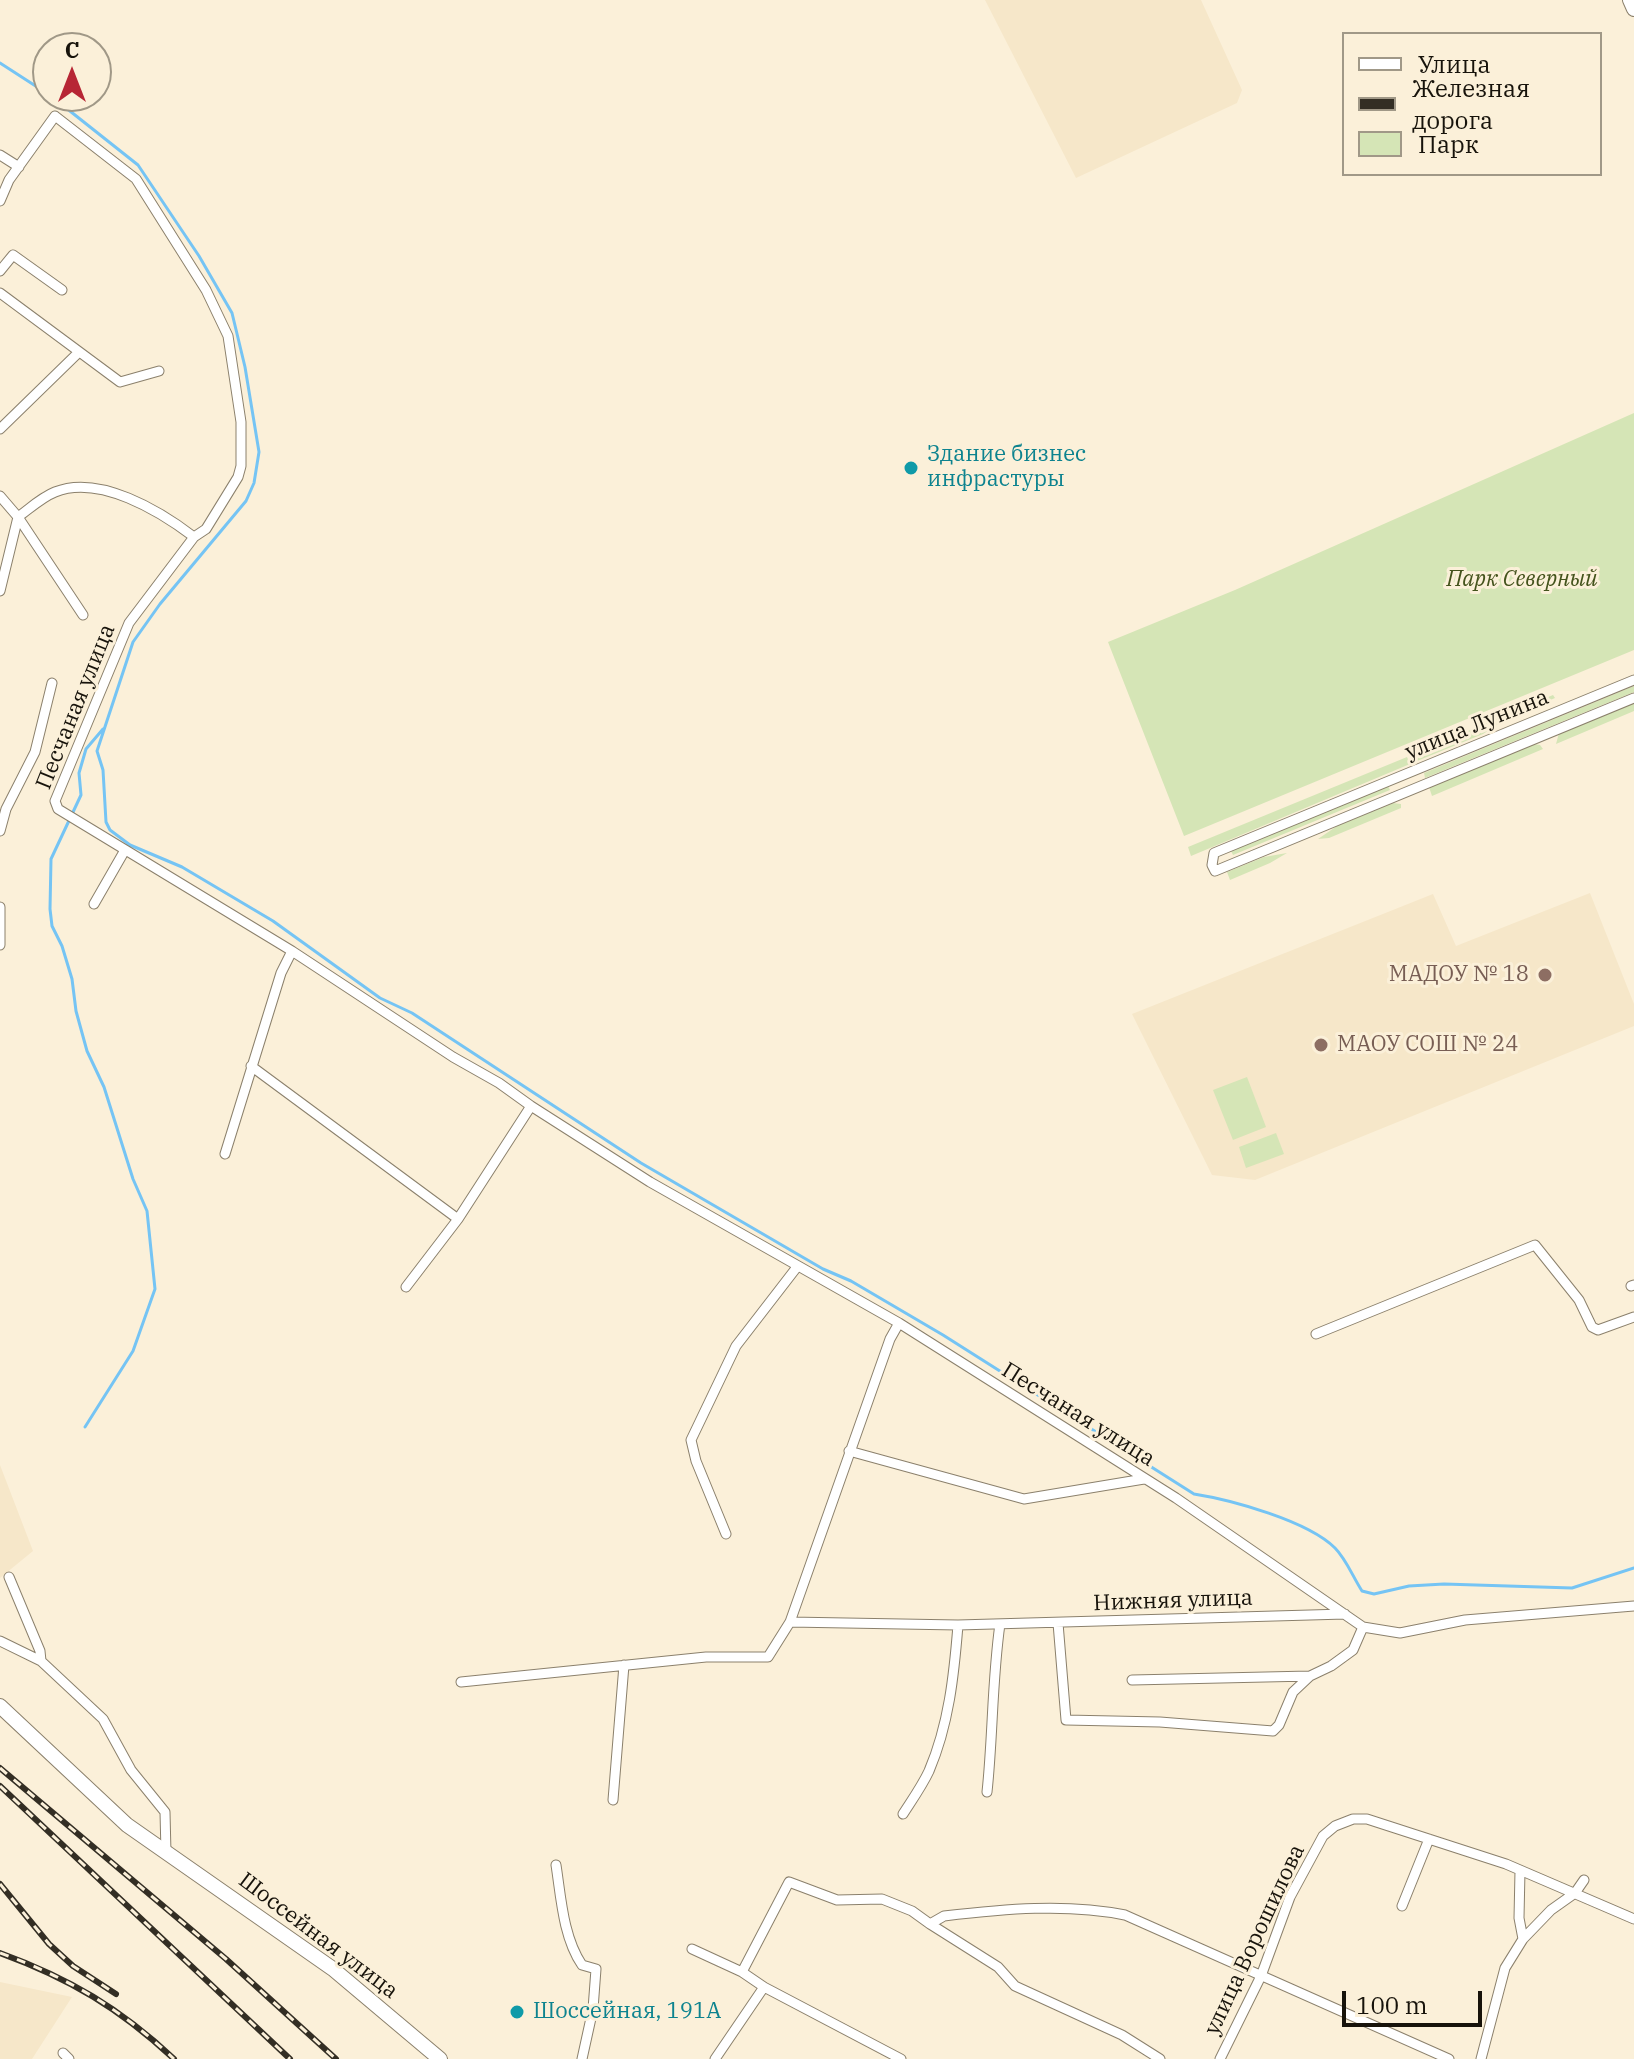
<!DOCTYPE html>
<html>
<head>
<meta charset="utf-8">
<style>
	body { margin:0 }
	#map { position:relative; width:1634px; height:2059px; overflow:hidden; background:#fbf0d9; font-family:"IBM Plex Serif",serif }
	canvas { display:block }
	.legend { position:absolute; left:1342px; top:32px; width:260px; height:144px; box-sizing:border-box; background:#fbf0d9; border:2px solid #a09887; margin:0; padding:10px 14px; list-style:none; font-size:24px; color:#17130b }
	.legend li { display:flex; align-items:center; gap:16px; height:40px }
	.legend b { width:40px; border:2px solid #a09887 }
	.north { position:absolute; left:32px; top:32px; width:80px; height:80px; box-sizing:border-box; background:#fbf0d9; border:2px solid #a09887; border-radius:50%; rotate:0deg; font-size:22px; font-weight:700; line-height:32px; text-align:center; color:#17130b }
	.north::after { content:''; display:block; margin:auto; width:28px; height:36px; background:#b72635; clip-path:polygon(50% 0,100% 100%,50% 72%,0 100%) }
	.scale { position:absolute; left:1342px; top:1991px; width:140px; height:36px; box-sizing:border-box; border:4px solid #17130b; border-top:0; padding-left:10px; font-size:24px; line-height:28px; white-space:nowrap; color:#17130b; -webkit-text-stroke:6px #fbf0d9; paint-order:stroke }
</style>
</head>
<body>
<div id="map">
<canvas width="1634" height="2059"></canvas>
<ul class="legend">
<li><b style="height:10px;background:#fff"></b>Улица</li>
<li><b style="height:10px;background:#332e24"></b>Железная дорога</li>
<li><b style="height:22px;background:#d5e5b6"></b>Парк</li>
</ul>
<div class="north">С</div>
<div class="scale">100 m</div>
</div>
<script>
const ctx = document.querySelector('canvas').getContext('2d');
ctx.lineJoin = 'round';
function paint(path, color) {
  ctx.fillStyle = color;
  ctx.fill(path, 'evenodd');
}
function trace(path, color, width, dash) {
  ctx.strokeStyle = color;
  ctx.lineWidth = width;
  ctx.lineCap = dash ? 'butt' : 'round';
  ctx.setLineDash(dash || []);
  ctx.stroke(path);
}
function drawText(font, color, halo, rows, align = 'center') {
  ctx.font = font + ' "IBM Plex Serif",serif';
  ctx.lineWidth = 6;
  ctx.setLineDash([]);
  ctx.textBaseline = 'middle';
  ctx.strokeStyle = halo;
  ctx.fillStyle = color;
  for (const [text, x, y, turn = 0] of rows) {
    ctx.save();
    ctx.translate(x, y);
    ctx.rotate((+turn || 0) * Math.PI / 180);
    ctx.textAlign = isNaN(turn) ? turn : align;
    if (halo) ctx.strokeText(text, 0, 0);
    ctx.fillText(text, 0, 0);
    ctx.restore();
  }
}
const built = new Path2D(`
	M985,0H1201L1242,90L1237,103L1076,178Z
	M1590,893L1634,1004V1026L1255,1180L1212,1175L1132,1014L1433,894L1456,946Z
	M0,1465L33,1551L0,1578Z
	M0,1982L72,1997L32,2059H0Z`);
const green = new Path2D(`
	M1634,413V650L1184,836L1108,642L1235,590Z
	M1634,686V692L1425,778L1424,773Z
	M1553,695L1555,698L1506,719L1483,734L1417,761L1414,754Z
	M1634,702V711L1556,744L1559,733Z
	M1534,744L1540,745L1543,749L1432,796L1429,787Z
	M1407,757L1410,764L1191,856L1188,847Z
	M1388,786L1390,790L1233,855L1231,851Z
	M1393,803L1401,804V808L1329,838L1318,839L1337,826Z
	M1287,853L1270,863L1230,880L1227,872L1264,857Z
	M1247,1077L1266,1127L1233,1140L1213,1090Z
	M1276,1133L1284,1154L1246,1168L1239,1147Z`);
const stream = new Path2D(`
	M0,63L48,94
	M51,96L138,165L199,256L232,313L245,367L259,452L254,483L246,501L160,604L133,642L97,751L103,770L106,822L110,830L130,845L182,867L273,921L380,998L412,1013L641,1163L823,1269L851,1281L943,1335L1194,1494C1232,1500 1308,1521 1335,1548C1346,1559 1353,1577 1362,1591L1374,1594L1409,1586L1444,1584L1572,1588L1634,1568
	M85,1427L133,1351L155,1289L147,1211L133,1179L104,1087L87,1051L76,1011L72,979L62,946L52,926L50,909L51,859L81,795L79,773L86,749L103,729`);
const minor = new Path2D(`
	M0,155L19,167
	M0,201L9,180L55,116L136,179L206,290L228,336L241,422V466L238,477L206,529L194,537L129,623L55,801L58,809L292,951L453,1057L499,1083L531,1106L650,1182L899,1323L1176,1498L1363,1627L1400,1633L1465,1620L1634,1606
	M0,271L13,255L62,290
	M0,293L120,382L159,371
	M0,429L79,352
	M0,496L18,517L83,615
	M0,591L18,517C29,509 42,497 55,492C99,474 160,511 194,537
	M1634,680L1214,853L1212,865L1215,871L1634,698
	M0,831L6,809L35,752L52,683
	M94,904L125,850
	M0,907V945
	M251,1066L458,1219
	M225,1154L281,973L292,951
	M1631,1286L1634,1285
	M406,1287L458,1219L531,1106
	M1316,1334L1535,1245L1579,1300L1592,1327L1598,1330L1634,1317
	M849,1451L1024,1499L1144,1479
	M726,1534L696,1461L691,1440L736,1346L797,1267
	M9,1577L40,1651L41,1661
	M790,1622L890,1339L899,1323
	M1058,1623L1066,1720L1160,1722L1273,1731L1279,1725L1293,1692L1310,1676
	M0,1641L41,1661L103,1719L131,1770L165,1812L166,1853
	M1132,1680L1310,1676L1331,1666L1353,1650L1363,1627
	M461,1682L706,1657H768L790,1622L958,1625L1345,1614
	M987,1792C993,1736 992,1680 1000,1624
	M613,1800L624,1665
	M903,1814C912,1800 922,1786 929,1771C949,1724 954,1675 958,1625
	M556,1865C561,1897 563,1937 582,1965L596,1969L593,2009L582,2059
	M1520,1871L1519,1918L1523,1939
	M1402,1906L1429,1839
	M930,1924L998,1967L1015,1986L1122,2035L1160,2059
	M692,1949L742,1972
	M764,1987L901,2059
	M63,2053L69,2059
	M715,2059L764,1987L742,1972L789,1882L837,1900L882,1899L912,1911L930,1924L944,1916C1003,1909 1067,1903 1125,1915L1449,2059
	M1220,2059L1261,1976L1290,1897L1323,1836L1335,1826L1353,1819H1367L1506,1864L1634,1919
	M1481,2059L1505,1968L1523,1939L1551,1910L1575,1893L1584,1880`);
const primary = new Path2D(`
	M1630,0L1634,9
	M0,1706L127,1825L333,1969L440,2059`);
const rail = new Path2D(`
	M0,1768L226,1959L336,2059
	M0,1786L290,2059
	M0,1884L49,1944L73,1966L116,1994
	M0,1953C69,1978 121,2009 174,2059`);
const markers = [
	[911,468,8,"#0f9aa8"],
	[1545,975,8,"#8d6e63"],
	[1321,1045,8,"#8d6e63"],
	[517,2012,8,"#0f9aa8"]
];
const cultureNames = [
	["Здание бизнес",927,455],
	["инфрастуры",927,480],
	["Шоссейная, 191А",533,2012]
];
const parkNames = [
	["Парк Северный",1522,580]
];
const streetNames = [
	["Песчаная улица",76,707,-68],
	["улица Лунина",1477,725,-22],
	["Песчаная улица",1078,1415,32],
	["Нижняя улица",1173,1601,-2],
	["Шоссейная улица",318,1936,37],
	["улица Ворошилова",1255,1940,-65]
];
const educationNames = [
	["МАДОУ № 18",1529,975],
	["МАОУ СОШ № 24",1337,1045,"left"]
];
paint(built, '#f6e7c9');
paint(green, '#d5e5b6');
trace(stream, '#75c4f4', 3);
trace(minor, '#8b806c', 11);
trace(primary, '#8b806c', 16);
trace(minor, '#fff', 9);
trace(primary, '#fff', 14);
trace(rail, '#332e24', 6);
trace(rail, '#fbf0d9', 3, [9]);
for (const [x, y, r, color] of markers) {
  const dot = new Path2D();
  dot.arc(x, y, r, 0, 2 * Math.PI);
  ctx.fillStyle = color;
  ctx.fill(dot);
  trace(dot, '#fbf0d9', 3);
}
drawText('22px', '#0d838f', '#fbf0d9', cultureNames, 'left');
drawText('italic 22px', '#44531c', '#fbf0d9', parkNames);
drawText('22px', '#17130b', '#fbf0d9', streetNames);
drawText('22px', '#785e54', '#fbf0d9', educationNames, 'right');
</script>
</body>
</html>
